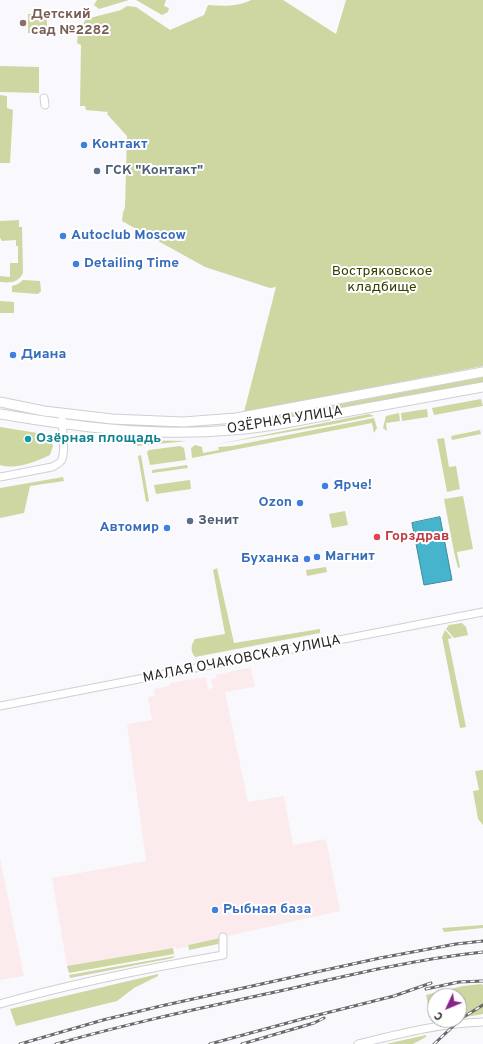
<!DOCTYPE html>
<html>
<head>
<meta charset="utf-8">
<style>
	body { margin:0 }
	#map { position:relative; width:483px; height:1044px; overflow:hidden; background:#f9f9fd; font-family:Overpass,sans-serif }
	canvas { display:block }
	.north { position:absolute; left:427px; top:988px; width:40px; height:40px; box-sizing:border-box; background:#fff; border:1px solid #a9a9a9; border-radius:50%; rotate:226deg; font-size:11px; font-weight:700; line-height:16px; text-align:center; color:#272728 }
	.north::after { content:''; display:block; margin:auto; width:14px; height:18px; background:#88238a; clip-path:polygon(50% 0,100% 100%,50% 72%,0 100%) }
</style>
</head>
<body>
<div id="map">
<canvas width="483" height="1044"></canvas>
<div class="north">С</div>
</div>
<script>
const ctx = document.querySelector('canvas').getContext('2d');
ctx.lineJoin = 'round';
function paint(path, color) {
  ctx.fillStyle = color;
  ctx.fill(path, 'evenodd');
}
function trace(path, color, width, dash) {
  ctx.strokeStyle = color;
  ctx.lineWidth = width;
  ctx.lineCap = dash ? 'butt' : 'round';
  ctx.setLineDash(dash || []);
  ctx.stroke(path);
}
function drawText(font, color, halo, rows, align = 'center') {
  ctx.font = font + ' Overpass,sans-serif';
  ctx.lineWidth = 4;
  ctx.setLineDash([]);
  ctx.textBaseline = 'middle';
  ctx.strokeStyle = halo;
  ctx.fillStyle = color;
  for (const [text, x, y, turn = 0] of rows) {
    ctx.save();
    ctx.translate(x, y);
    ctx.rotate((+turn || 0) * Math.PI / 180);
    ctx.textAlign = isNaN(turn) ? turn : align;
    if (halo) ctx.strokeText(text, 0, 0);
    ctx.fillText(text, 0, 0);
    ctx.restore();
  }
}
const commercial = new Path2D(`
	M251,667L255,687L225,692L248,802L284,796L293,845L326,839L340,911L187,945V947L176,949L175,947L67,966L52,878L146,861L127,724L152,720L148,697L155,696L154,689L170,686V683L206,677L208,689L213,688L211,679L217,678L216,675Z
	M0,858L24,976L0,980Z`);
const green = new Path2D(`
	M97,0H129L99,9L94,5Z
	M136,0H166L164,6L169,8L168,12L162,15Z
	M251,0H283L336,34L346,0H483V366L244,412L276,287L270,288L205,267L122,221L123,213L125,207L127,136L107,114L108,112L86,110L85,106H80L81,45L77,43L78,33L86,19L121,10L127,6L136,7L170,30L204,15L208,5C223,6 238,7 251,0Z
	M28,14H47V33H28Z
	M0,66L39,67V93L0,92Z
	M0,95L7,96V108L13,110L10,163H0Z
	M19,220V227H22L23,273C18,283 10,283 0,282V276L10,277V263H18V246H16V240L2,241L0,238V221Z
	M23,280L40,281L41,291L38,294L12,292V286L18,284Z
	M0,301L14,302V313H0Z
	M483,377V384L270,422L269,420L272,417Z
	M481,399L483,406L434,415L432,408Z
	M427,409L428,417L402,421L401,413Z
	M399,413L400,421L386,423L387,431L383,428L386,416Z
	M369,414L374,416L329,425L218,444Z
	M374,418L377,428L374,433L372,423L192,458L191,448L195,445L202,447L203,453L219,450L218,447L232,446Z
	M0,427L38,433L49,438L53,446L50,455C36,462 15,470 0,465Z
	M480,430L481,434L452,440L451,436Z
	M444,438L449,467L456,466L460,489L447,492L437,439Z
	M136,441V440L187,441L137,446Z
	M180,446L184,448L186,460L150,465L147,452L149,450Z
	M141,455L149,501L146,502L138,456Z
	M187,465L188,468L152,473V470Z
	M63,477L64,481L30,486L24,513L0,518V488Z
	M190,480L191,489L156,494L154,485Z
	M463,496L473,549L457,552L460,567L458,568L454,552L444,499Z
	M345,511L348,525L332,528L329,514Z
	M326,567L327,572L307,576L306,570Z
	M217,568L234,643L320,629V633L195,657C190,651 191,645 195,639L225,634L213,570Z
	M462,623L466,627L468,635L454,638L446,629L449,625Z
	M445,630L452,638L448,639L466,727L460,728L442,637Z
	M483,770V825L478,819L473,791L479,790L475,771Z
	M483,925V928L444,932L442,928Z
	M220,938V942L218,944L189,950L188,945Z
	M173,948L174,954L69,973L67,966Z
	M175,956L173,958L70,978L69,975Z
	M158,974V976L134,988L117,1001L16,1026L10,1009Z
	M482,984L483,986V1014L459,1018V996H435V1020H448L432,1022L426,995L463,986Z
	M426,1035V1037L413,1044H386Z`);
const water = new Path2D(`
	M440,517L452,580L424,585L412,523Z`);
const minor = new Path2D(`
	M44,98L45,105
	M0,477L52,467C56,465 61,463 62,459C66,449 62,430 62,419
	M0,706L483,612
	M0,1004C73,983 149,968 223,955V937
	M358,1044C399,1034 441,1023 483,1022`);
const major = new Path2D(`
	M0,402L44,411L112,419L183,422L236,418L483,372
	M0,414C76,427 155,437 232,430C266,428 300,420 334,414C384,405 433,396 483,387`);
const rail = new Path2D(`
	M426,989L459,982L483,981
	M20,1044L103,1020L161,1006L380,958L456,944L483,941
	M56,1044C133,1022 211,1006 289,989C353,974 418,959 483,952
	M210,1044L302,1019L394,996L431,983
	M242,1044L314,1023L324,1018
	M434,1044L462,1018L483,1005`);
const markers = [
	[23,23,4,"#8d6e63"],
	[84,145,4,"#3f7fe0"],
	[97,171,4,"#5c6f8a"],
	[63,236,4,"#3f7fe0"],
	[76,264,4,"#3f7fe0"],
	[13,355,4,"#3f7fe0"],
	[28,439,4,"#0f9aa8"],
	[325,486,4,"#3f7fe0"],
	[300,503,4,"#3f7fe0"],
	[190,521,4,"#5c6f8a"],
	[167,528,4,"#3f7fe0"],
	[377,537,4,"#e0444e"],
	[317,557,4,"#3f7fe0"],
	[307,559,4,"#3f7fe0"],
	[215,910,4,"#3f7fe0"]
];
const educationNames = [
	["Детский",31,15],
	["сад №2282",31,31]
];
const shopNames = [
	["Контакт",92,145],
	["Autoclub Moscow",71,236],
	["Detailing Time",84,264],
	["Диана",21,355],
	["Ярче!",333,486],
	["Ozon",292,503,"right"],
	["Автомир",159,528,"right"],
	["Магнит",325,557],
	["Буханка",299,559,"right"],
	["Рыбная база",223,910]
];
const serviceNames = [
	["ГСК \"Контакт\"",105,171],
	["Зенит",198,521]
];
const parkNames = [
	["Востряковское",382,272],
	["кладбище",382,288]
];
const streetNames = [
	["ОЗЁРНАЯ УЛИЦА",285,421,-9],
	["МАЛАЯ ОЧАКОВСКАЯ УЛИЦА",242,660,-11]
];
const cultureNames = [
	["Озёрная площадь",36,439]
];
const healthNames = [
	["Горздрав",385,537]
];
paint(commercial, '#fbebec');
paint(green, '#ced6a2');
paint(water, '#45b4cc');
trace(water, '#3c8a9b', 1);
trace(minor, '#cfcfd4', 9);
trace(major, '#cfcfd4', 11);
trace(minor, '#fff', 7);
trace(major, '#fff', 9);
trace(rail, '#69696b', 3);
trace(rail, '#fff', 1.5, [4.5]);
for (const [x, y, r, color] of markers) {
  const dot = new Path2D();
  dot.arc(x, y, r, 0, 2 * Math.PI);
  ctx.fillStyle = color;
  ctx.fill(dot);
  trace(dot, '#fff', 1.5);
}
drawText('bold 14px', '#785e54', '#fff', educationNames, 'left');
drawText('bold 14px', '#366cbe', '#fff', shopNames, 'left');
drawText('bold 14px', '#4e5e75', '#fff', serviceNames, 'left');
drawText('14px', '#393f00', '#fff', parkNames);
drawText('14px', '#272728', '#fff', streetNames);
drawText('bold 14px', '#0d838f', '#fff', cultureNames, 'left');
drawText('bold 14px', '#be3a42', '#fff', healthNames, 'left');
</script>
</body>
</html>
